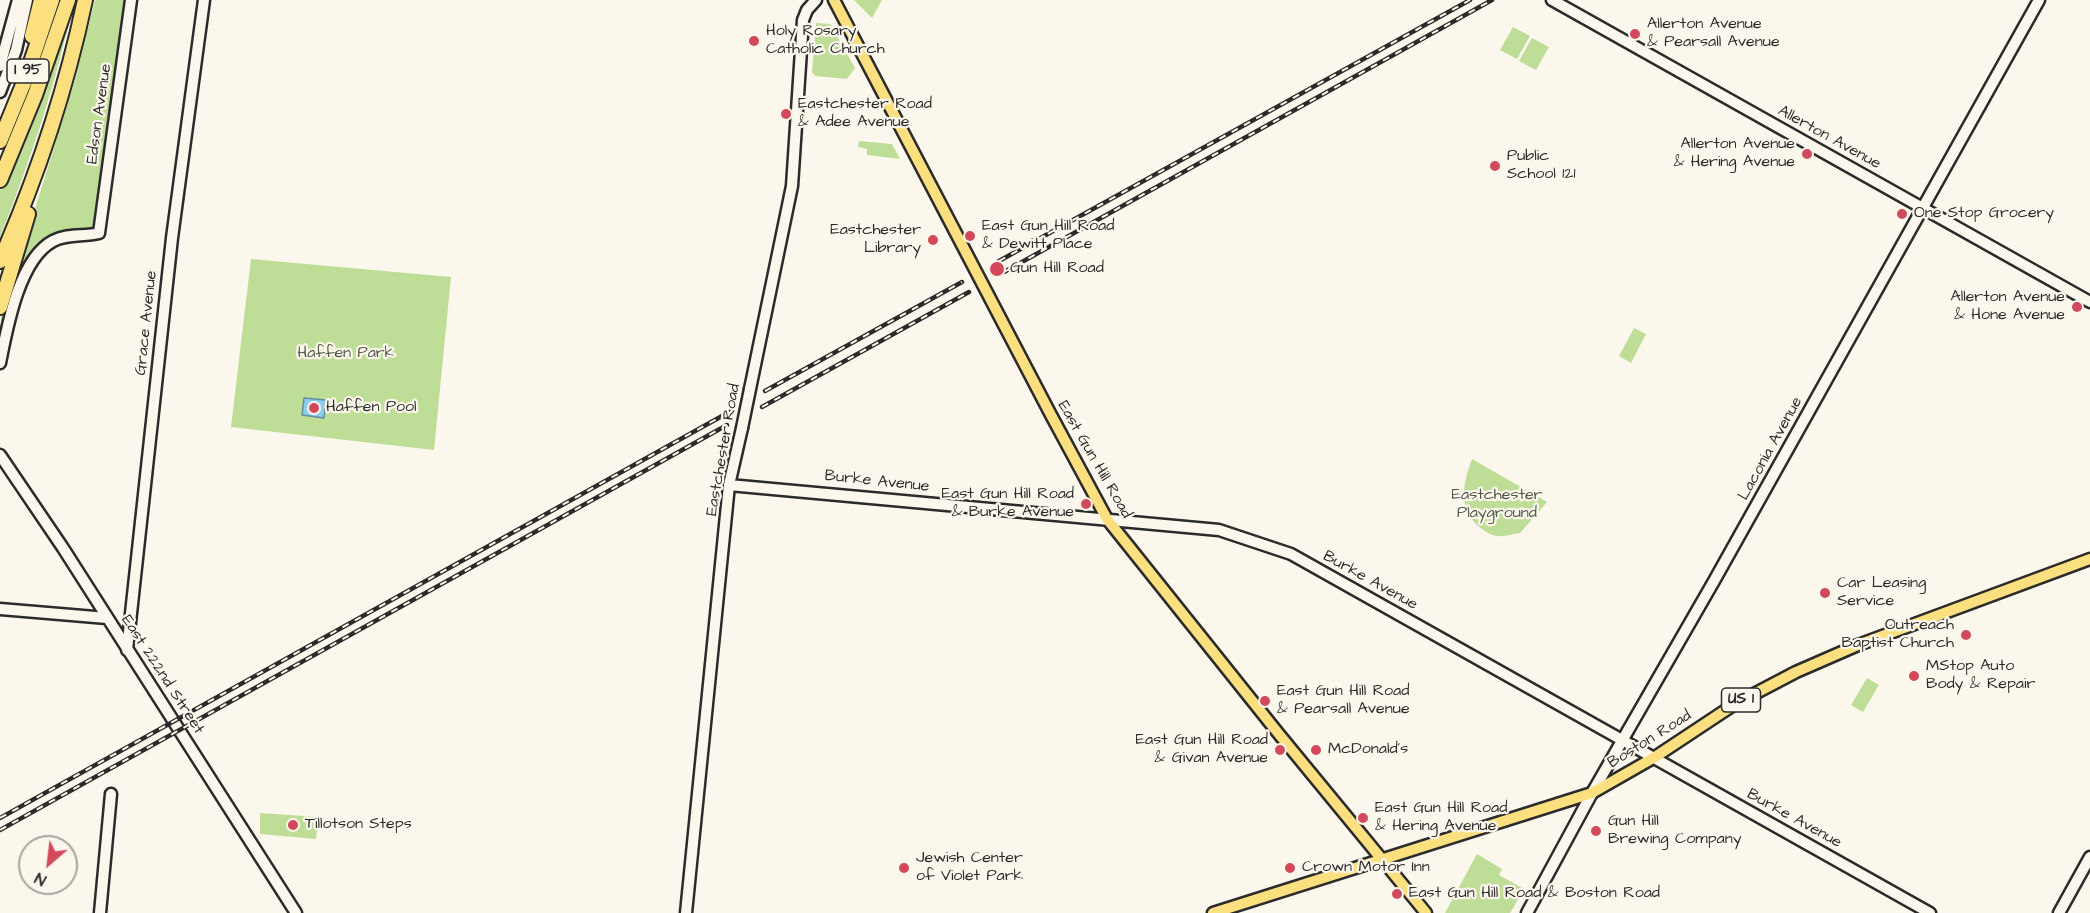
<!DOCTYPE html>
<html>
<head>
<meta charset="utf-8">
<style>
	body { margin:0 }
	#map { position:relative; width:2090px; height:913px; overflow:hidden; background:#fbf7ec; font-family:"Architects Daughter",sans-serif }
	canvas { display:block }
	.north { position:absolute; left:18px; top:835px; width:60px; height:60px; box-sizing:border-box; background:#fbf7ec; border:2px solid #a8a59f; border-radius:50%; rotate:208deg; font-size:16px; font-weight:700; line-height:24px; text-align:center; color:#2b2b2b }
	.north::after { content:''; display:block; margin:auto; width:21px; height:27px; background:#d1495b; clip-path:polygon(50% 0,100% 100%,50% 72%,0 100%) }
</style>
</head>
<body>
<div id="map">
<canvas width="2090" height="913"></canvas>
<div class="north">N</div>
</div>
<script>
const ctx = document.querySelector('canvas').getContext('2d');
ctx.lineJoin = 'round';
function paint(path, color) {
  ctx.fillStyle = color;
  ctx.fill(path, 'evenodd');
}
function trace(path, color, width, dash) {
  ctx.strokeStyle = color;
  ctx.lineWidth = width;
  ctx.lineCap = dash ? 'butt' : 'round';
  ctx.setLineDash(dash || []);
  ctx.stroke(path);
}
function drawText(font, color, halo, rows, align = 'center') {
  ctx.font = font + ' "Architects Daughter",sans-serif';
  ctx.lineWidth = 4.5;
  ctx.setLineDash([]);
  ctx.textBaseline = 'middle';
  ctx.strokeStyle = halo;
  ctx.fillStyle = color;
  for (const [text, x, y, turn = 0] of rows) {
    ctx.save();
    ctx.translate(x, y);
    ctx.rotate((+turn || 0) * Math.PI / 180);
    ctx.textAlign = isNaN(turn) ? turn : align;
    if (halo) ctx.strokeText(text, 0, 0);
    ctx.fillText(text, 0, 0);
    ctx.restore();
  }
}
const green = new Path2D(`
	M74,0C57,81 31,159 0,237V191Z
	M95,0H126L92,230L40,249L0,343L1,318L75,80Z
	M854,0H882L872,18Z
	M816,23L830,24L855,68L847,79L815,76L812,72Z
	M1513,27L1530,36L1517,59L1500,50Z
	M1532,38L1549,47L1536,70L1519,61Z
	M859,141L892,144L900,159L867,155V149L858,147Z
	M251,259L451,277L434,450L231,427Z
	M1634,328L1646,334L1631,363L1619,356Z
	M1472,459L1547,502L1520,533C1513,534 1504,537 1497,536C1490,535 1481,529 1477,525C1458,505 1463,483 1472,459Z
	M1867,678L1879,685L1863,712L1851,705Z
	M260,813L318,817L316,839L260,834Z
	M1477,854L1502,869L1499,875L1524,889L1510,913H1445Z`);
const water = new Path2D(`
	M304,398L326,400L324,418L302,415Z`);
const secondary = new Path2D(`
	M1552,0L2090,302
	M0,66L18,0
	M0,92L16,50L27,0
	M0,363C7,328 19,259 53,241C68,233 84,237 99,233L131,0
	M750,389L792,186L803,20L807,10L816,0
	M0,455L63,548L296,913
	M729,485L1219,530L1291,554L1930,913
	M0,609L107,618
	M127,650L172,238L204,0
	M100,913L111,794
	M686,913L729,485L742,428
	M1527,913L1592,793L1714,581L2039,0
	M2059,913L2090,857`);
const primary = new Path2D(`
	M834,0L1051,415L1107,519L1278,733L1426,913
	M1213,913L1592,793L1655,757L1735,704L1796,672L1858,645L2090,559`);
const highway = new Path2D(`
	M32,36L41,0
	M0,141L25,80L52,0
	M0,180L35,95L68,0
	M0,261C37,177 66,90 85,0
	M0,307L28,214`);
const rail = new Path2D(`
	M999,261L1470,0
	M1004,272L1492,0
	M765,391L962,282
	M762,407L969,292
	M0,818L731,411
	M0,830L727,425`);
const secondaryBridge = new Path2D(`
	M742,428L750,389`);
const markers = [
	[1635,34,6,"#d1495b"],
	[754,41,6,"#d1495b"],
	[786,114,6,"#d1495b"],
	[1807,154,6,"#d1495b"],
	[1495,166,6,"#d1495b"],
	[1902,214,6,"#d1495b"],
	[970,236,6,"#d1495b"],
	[933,240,6,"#d1495b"],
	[997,269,8,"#d1495b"],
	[2077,307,6,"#d1495b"],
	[314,408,6,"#d1495b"],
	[1086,504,6,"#d1495b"],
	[1825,593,6,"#d1495b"],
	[1966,635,6,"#d1495b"],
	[1914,676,6,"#d1495b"],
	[1265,701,6,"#d1495b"],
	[1280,750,6,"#d1495b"],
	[1316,750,6,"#d1495b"],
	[1363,818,6,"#d1495b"],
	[293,825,6,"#d1495b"],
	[1596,831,6,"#d1495b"],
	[904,868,6,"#d1495b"],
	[1290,868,6,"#d1495b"],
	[1397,894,6,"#d1495b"]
];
const shields = [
	[28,71,42],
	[1741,700,39]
];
const shieldNames = [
	["I 95",28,71],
	["US 1",1741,700]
];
const poiNames = [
	["Allerton Avenue",1647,25],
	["& Pearsall Avenue",1647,43],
	["Holy Rosary",766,32],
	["Catholic Church",766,50],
	["Eastchester Road",798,105],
	["& Adee Avenue",798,123],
	["Allerton Avenue",1795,145,"right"],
	["& Hering Avenue",1795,163,"right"],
	["Public",1507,157],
	["School 121",1507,175],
	["One Stop Grocery",1914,214],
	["East Gun Hill Road",982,227],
	["& Dewitt Place",982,245],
	["Eastchester",921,231,"right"],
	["Library",921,249,"right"],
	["Gun Hill Road",1010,269],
	["Allerton Avenue",2065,298,"right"],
	["& Hone Avenue",2065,316,"right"],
	["Haffen Pool",326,408],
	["East Gun Hill Road",1074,495,"right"],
	["& Burke Avenue",1074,513,"right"],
	["Car Leasing",1837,584],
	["Service",1837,602],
	["Outreach",1954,626,"right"],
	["Baptist Church",1954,644,"right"],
	["MStop Auto",1926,667],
	["Body & Repair",1926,685],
	["East Gun Hill Road",1277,692],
	["& Pearsall Avenue",1277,710],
	["East Gun Hill Road",1268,741,"right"],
	["& Givan Avenue",1268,759,"right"],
	["McDonald's",1328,750],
	["East Gun Hill Road",1375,809],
	["& Hering Avenue",1375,827],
	["Gun Hill",1608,822],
	["Brewing Company",1608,840],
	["Tillotson Steps",305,825],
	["Jewish Center",916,859],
	["of Violet Park",916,877],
	["Crown Motor Inn",1302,868],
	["East Gun Hill Road & Boston Road",1409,894]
];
const streetNames = [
	["Edson Avenue",100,114,-82],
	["Allerton Avenue",1829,138,29],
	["Grace Avenue",147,323,-84],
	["Laconia Avenue",1771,449,-61],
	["Eastchester Road",724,450,-80],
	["East Gun Hill Road",1094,460,60],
	["Burke Avenue",877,482,6],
	["Burke Avenue",1370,581,29],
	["East 222nd Street",162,675,57],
	["Boston Road",1650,740,-32],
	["Burke Avenue",1794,819,29]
];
const parkNames = [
	["Haffen Park",346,354],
	["Eastchester",1497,496],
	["Playground",1497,514]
];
paint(green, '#bede97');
paint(water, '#8ccded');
trace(water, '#658c9f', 1.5);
trace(secondary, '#2b2b2b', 15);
trace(primary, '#2b2b2b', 15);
trace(highway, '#2b2b2b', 18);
trace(secondary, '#fbf7ec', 10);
trace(primary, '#fce080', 10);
trace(highway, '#fce080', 14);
trace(rail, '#2b2b2b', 4.5);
trace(rail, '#fbf7ec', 2, [7]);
trace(secondaryBridge, '#2b2b2b', 15, []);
trace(secondaryBridge, '#fbf7ec', 10);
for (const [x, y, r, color] of markers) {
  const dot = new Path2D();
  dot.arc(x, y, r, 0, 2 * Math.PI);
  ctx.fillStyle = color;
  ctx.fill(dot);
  trace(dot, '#fbf7ec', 2);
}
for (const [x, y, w] of shields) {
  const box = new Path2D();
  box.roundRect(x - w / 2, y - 12, w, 24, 4.5);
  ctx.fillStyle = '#fbf7ec';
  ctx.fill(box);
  trace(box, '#2b2b2b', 1.5);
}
drawText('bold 15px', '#2b2b2b', null, shieldNames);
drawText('16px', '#2b2b2b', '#fbf7ec', poiNames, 'left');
drawText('16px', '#2b2b2b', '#fbf7ec', streetNames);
drawText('16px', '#505846', '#fbf7ec', parkNames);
</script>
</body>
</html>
